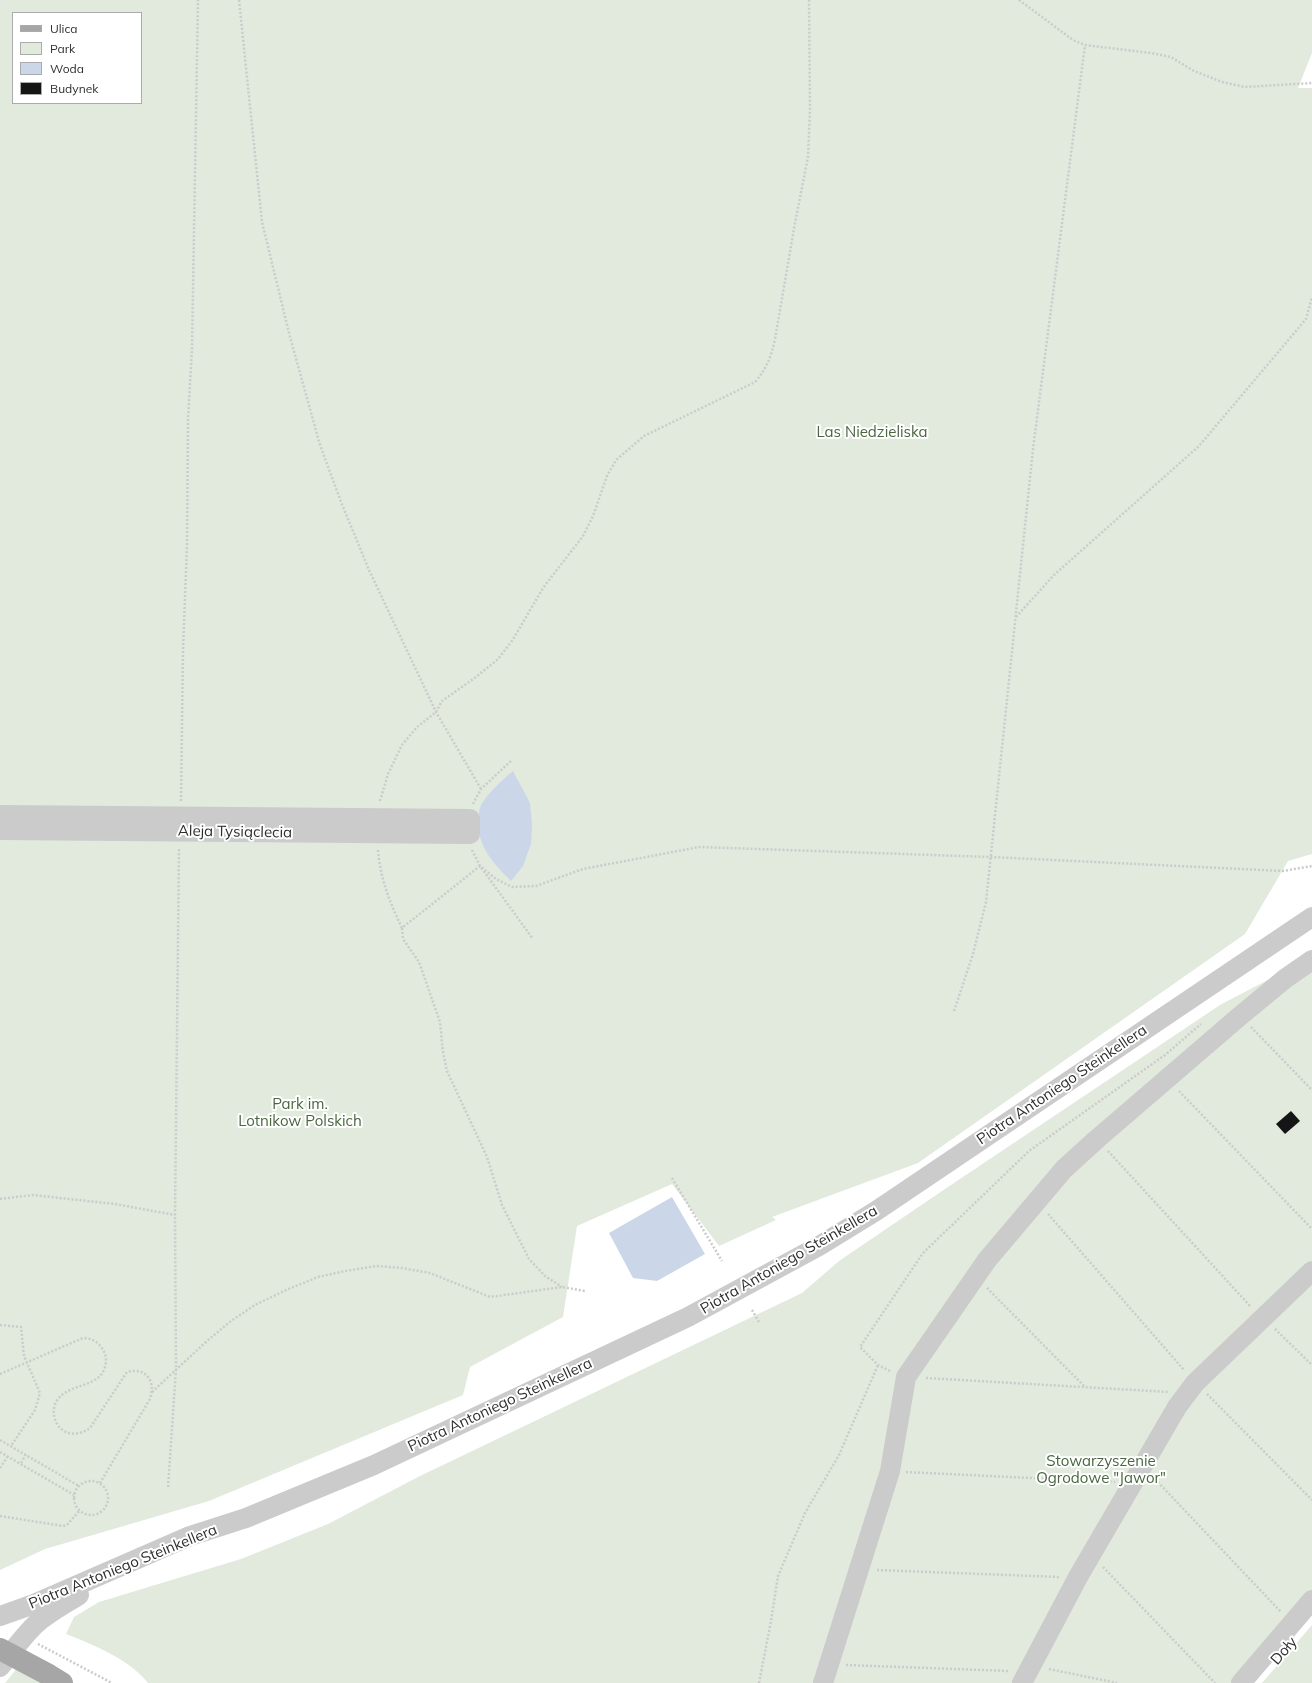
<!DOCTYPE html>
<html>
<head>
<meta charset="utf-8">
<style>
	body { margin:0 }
	#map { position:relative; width:1312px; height:1683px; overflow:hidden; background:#fff; font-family:Mulish,sans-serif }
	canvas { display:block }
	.legend { position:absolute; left:12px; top:12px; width:130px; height:92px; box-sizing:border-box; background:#fff; border:1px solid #ababab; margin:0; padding:5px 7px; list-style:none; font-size:12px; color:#2e2e2e }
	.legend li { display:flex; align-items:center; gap:8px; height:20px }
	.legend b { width:20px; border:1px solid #ababab }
</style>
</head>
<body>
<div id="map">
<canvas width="1312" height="1683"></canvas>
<ul class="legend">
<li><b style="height:5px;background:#a6a6a6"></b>Ulica</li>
<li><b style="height:11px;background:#e1eadd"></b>Park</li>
<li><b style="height:11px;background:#cbd7e9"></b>Woda</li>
<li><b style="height:11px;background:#151515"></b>Budynek</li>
</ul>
</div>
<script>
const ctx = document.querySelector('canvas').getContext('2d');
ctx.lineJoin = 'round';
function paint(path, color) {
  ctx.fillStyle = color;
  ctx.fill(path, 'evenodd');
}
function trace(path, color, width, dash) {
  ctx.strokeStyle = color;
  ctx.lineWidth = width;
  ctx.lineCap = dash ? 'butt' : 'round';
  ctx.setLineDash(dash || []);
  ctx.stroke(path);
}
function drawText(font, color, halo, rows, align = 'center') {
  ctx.font = font + ' Mulish,sans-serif';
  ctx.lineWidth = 4;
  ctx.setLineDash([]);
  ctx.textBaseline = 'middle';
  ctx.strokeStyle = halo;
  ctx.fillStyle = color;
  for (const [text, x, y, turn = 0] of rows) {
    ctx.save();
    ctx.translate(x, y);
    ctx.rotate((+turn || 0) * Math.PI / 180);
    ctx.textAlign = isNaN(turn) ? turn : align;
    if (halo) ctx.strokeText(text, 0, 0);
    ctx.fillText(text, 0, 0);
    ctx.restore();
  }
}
const green = new Path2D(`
	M0,0H1312V53L1298,88H1312V854L1288,861L1245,934L918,1163L772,1217L776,1220L719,1246L672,1184L577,1226L563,1317L470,1367L463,1395L209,1501L45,1549L0,1570ZM13,13H141V103H13Z
	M1312,951V1610L1250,1683H148C129,1659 94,1645 66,1634L74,1617L99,1602L241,1559L328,1524L420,1476L802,1293L839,1261L942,1191L1220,1005L1281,973Z
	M1312,1625V1683H1262Z
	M17,1668L44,1683H5Z`);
const water = new Path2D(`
	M513,771L530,803L532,824L531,844L523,866L511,881C493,863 475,844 479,817C479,813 479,809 481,805C489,792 501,781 513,771Z
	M672,1197L705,1254L657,1281L633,1278L609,1233Z`);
const building = new Path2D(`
	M1291,1111L1300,1121L1285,1134L1276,1124Z`);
const path = new Path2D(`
	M239,0L262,222L290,337L320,445L341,502L369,570L436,712L481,789
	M1019,0L1073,40L1085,45L1151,53L1171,57L1192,70L1222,82L1245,87L1312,83
	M1016,617L1054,575L1199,446L1306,319L1312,297
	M181,801L183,650L187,545L188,420L192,348L198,0
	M380,801L388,774L402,745L417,727L436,712L442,701L476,677L498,659L512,641L543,588L583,536L593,516L607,476L616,460L644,436L755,382C767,368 771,357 775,339L795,223L808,157L810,110L809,0
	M473,804L481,789L512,760
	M378,850C380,878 390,903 402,928L480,866L533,939
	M472,850L480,866L496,879L512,887L536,886L583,869L699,847L991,857L1283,871L1312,866
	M402,928L403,939L419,962L440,1022L443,1052L447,1071L487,1157L502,1205L529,1259L545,1276L562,1287
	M954,1011L973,954L986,902L1033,449L1085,45
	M1251,1027L1312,1090
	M1179,1091L1312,1229
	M1108,1151L1251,1307
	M672,1178L722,1261
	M0,1199L33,1195L115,1204L175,1215
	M1048,1214L1184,1370
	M987,1288L1085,1387
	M752,1310L759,1322
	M0,1325L21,1327L24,1356L40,1393L35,1410L11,1446
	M1275,1329L1312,1365
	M890,1371L878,1365L860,1347L923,1253L1029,1151L1165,1055L1201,1024
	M0,1374L83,1338C90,1338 97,1341 101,1347C106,1353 107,1360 105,1367C99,1388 70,1383 58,1399C45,1417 64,1446 90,1428L127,1372C146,1367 156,1381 150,1399L100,1483
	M926,1378L1169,1392
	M152,1392L207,1341L231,1321L255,1305L286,1290L318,1277L345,1271L376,1266L402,1268L430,1273L490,1297L562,1287L585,1291
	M1207,1394L1312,1500
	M0,1440L79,1486
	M0,1452L74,1495
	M21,1463L26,1454
	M0,1468L8,1456
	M906,1472L1115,1482
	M1155,1479L1281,1612
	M74 1498a17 17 0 1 1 34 0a17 17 0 1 1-34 0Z
	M168,1487L176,1369L175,1215L179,848
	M0,1516L63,1526L67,1525L80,1510
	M1103,1567L1215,1683
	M877,1570L1060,1577
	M38,1644L112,1683
	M846,1665L1009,1671
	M1049,1669L1117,1683
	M759,1683L771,1621L778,1576L805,1513L839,1455L878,1365`);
const minor = new Path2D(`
	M0,815L470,819V834L0,830
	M0,1616L34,1604L190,1536L246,1518L374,1465L688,1317L819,1246L876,1211L1312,917
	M0,1667C12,1652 23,1636 37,1623C50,1612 65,1604 79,1595
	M823,1683L890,1471L906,1377L987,1260L1064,1169L1097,1139L1240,1016L1286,978L1312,960
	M1022,1683L1078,1577L1177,1407L1195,1383L1312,1271
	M1241,1683L1312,1600`);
const major = new Path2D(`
	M0,1649L49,1675L62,1683`);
const parkNames = [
	["Las Niedzieliska",872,432],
	["Park im.",300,1104],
	["Lotnikow Polskich",300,1121],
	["Stowarzyszenie",1101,1461],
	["Ogrodowe \"Jawor\"",1101,1478]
];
const streetNames = [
	["Aleja Tysiąclecia",235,832,1],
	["Piotra Antoniego Steinkellera",1062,1085,-34],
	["Piotra Antoniego Steinkellera",789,1260,-30],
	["Piotra Antoniego Steinkellera",500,1405,-25],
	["Piotra Antoniego Steinkellera",123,1567,-22],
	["Doły",1284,1651,-49]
];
paint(green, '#e1eadd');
paint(water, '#cbd7e9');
paint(building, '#151515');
trace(path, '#cbcbcb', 2.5, [2, 2]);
trace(minor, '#cbcbcb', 20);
trace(major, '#a6a6a6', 22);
drawText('15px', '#49663f', '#fff', parkNames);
drawText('15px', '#2e2e2e', '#fff', streetNames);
</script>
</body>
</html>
